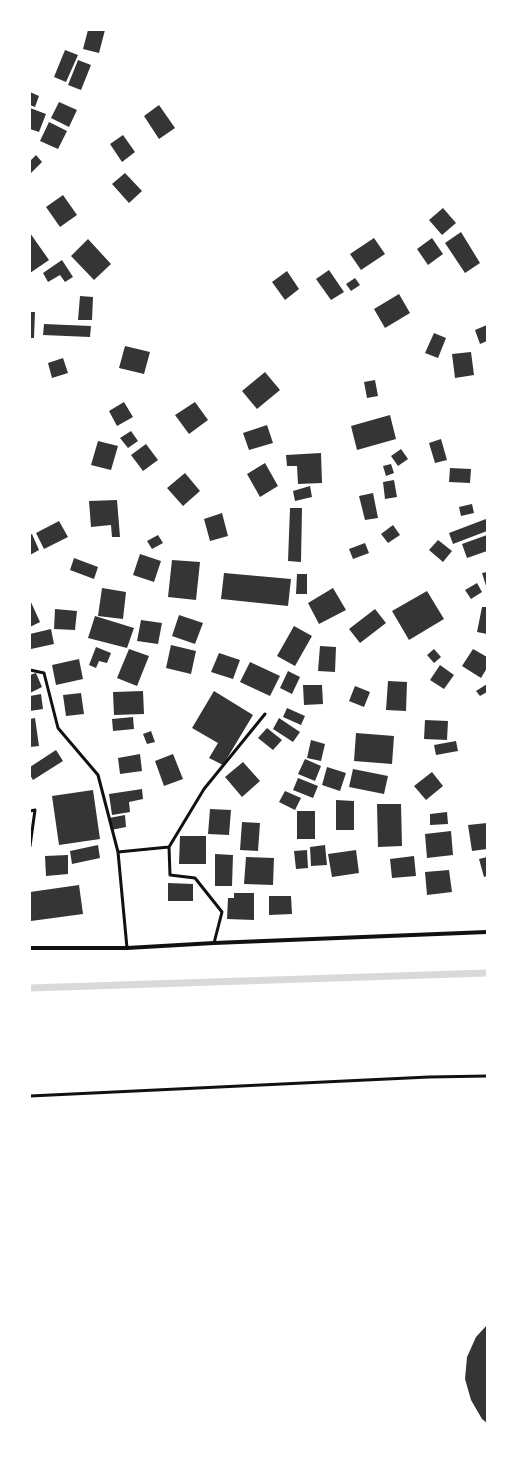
<!DOCTYPE html>
<html>
<head>
<meta charset="utf-8">
<style>
	body { margin:0 }
	#map { position:relative; width:517px; height:1457px; overflow:hidden; background:#fff; font-family:Quicksand,sans-serif }
	canvas { display:block }
	.frame { position:absolute; inset:0; border:31px solid #fff; pointer-events:none }
</style>
</head>
<body>
<div id="map">
<canvas width="517" height="1457"></canvas>
<div class="frame"></div>
</div>
<script>
const ctx = document.querySelector('canvas').getContext('2d');
ctx.lineJoin = 'round';
function trace(path, color, width, dash) {
  ctx.strokeStyle = color;
  ctx.lineWidth = width;
  ctx.lineCap = dash ? 'butt' : 'round';
  ctx.setLineDash(dash || []);
  ctx.stroke(path);
}
function paint(path, color) {
  ctx.fillStyle = color;
  ctx.fill(path, 'evenodd');
}
const stream = new Path2D(`
	M30,988L487,973`);
const building = new Path2D(`
	M88,30H105L99,53L83,49Z
	M65,50L78,55L66,82L54,77Z
	M78,60L91,65L81,90L68,85Z
	M30,92L39,96L35,107L30,105Z
	M59,102L77,110L69,127L51,118Z
	M159,105L175,128L159,139L144,116Z
	M30,108L46,114L39,132L30,129Z
	M49,122L67,131L58,149L40,141Z
	M123,135L135,152L122,162L110,144Z
	M36,155L42,162L31,173L30,161Z
	M125,173L142,191L129,203L112,184Z
	M63,195L77,215L60,227L46,207Z
	M443,208L456,223L442,235L429,220Z
	M461,232L480,263L465,273L445,243Z
	M30,233L49,260L30,273Z
	M374,238L385,254L361,270L350,254Z
	M432,238L443,254L428,265L417,249Z
	M88,239L111,264L94,280L71,256Z
	M62,260L73,277L65,282L60,275L48,282L43,273Z
	M329,270L344,292L331,300L316,279Z
	M287,271L299,289L285,300L272,282Z
	M355,278L360,285L351,291L346,284Z
	M399,294L410,313L385,328L374,309Z
	M80,296L93,297L92,320H78Z
	M30,312H35L34,338H30Z
	M44,324L91,326L90,337L43,335Z
	M487,325V341L480,344L475,330Z
	M434,333L446,338L438,358L425,353Z
	M125,346L150,352L144,374L119,368Z
	M471,352L474,375L455,378L452,354Z
	M63,358L68,373L52,378L48,363Z
	M265,372L280,390L257,409L242,391Z
	M375,380L378,396L367,398L364,382Z
	M124,402L133,417L117,426L109,411Z
	M195,402L208,420L189,434L175,415Z
	M390,415L396,439L357,450L351,426Z
	M267,425L273,443L249,450L243,433Z
	M131,431L138,441L128,448L120,438Z
	M441,439L447,460L435,463L429,443Z
	M98,441L118,446L111,470L91,465Z
	M146,444L158,460L143,471L131,455Z
	M401,449L408,459L398,466L391,456Z
	M321,453L322,483L298,484L297,466H287L286,455Z
	M265,463L278,486L260,497L247,474Z
	M391,464L394,473L386,476L383,466Z
	M450,468L471,469L470,483L449,482Z
	M185,473L200,491L183,506L167,488Z
	M394,480L397,497L385,499L383,482Z
	M310,486L312,497L295,501L293,491Z
	M373,493L378,518L365,520L359,496Z
	M117,500L120,537H112L111,525L91,527L89,501Z
	M472,504L474,513L461,516L459,507Z
	M290,508H302L301,562L288,561Z
	M222,513L228,536L210,541L204,519Z
	M486,519L487,531L453,544L449,533Z
	M59,521L68,537L44,549L36,533Z
	M393,525L400,535L388,543L381,534Z
	M32,534L39,550L30,555V535Z
	M158,535L163,543L152,549L147,541Z
	M487,535V551L467,558L462,544Z
	M438,540L452,551L443,562L429,550Z
	M365,543L369,553L353,559L349,549Z
	M140,554L161,561L154,582L133,575Z
	M74,558L98,567L94,579L70,570Z
	M172,560L200,562L196,600L168,597Z
	M487,572V589L482,573Z
	M224,573L291,579L288,606L221,599Z
	M297,574H307V594H296Z
	M477,583L482,592L471,599L465,590Z
	M102,588L126,592L123,619L98,616Z
	M333,588L346,610L319,624L308,603Z
	M427,591L444,619L409,640L392,611Z
	M30,600L40,622L30,627Z
	M482,607H487V634L477,632Z
	M55,609L77,611L75,630L54,629Z
	M375,609L386,623L360,643L349,629Z
	M179,615L203,623L195,644L172,636Z
	M95,616L134,628L127,648L88,638Z
	M141,620L162,623L158,644L137,641Z
	M294,626L312,636L295,666L277,656Z
	M51,629L54,644L31,649L30,634Z
	M171,645L196,651L191,674L166,668Z
	M320,646L336,647L335,672L318,671Z
	M96,647L111,653L107,663L99,661L96,668L89,665Z
	M129,649L149,656L137,686L117,678Z
	M434,649L441,657L434,663L427,655Z
	M473,649L487,657V668L481,678L462,666Z
	M219,653L240,660L233,679L211,672Z
	M79,659L83,679L56,685L52,665Z
	M250,662L280,676L270,696L240,682Z
	M440,665L454,675L444,689L430,680Z
	M288,671L300,677L292,694L280,688Z
	M36,673L42,687L30,693V675Z
	M388,681L407,682L406,711L386,710Z
	M487,684V692L480,696L476,691Z
	M303,685H322L323,704L304,705Z
	M355,686L370,692L364,707L349,701Z
	M143,691L144,714L114,715L113,692Z
	M214,691L253,715L223,765L209,758L218,743L192,728Z
	M81,693L84,714L66,716L63,695Z
	M41,694L43,709L30,711V696Z
	M287,708L305,716L301,725L283,717Z
	M133,717L134,729L113,731L112,719Z
	M35,718L39,746L30,747V719Z
	M279,718L300,732L293,742L273,729Z
	M425,720L448,721L447,740L424,739Z
	M267,728L282,740L273,750L258,738Z
	M151,731L155,742L147,744L143,734Z
	M356,733L394,736L392,764L354,761Z
	M311,740L325,744L321,761L307,758Z
	M456,741L458,751L436,755L434,745Z
	M56,750L63,761L33,780L30,775V767Z
	M140,754L142,771L120,774L118,758Z
	M173,754L183,779L164,786L155,761Z
	M305,759L321,766L315,781L298,774Z
	M243,762L260,781L242,797L225,777Z
	M327,767L346,773L340,791L322,785Z
	M353,769L388,776L384,794L349,787Z
	M432,772L443,786L426,800L414,786Z
	M298,778L318,786L313,798L293,790Z
	M142,789L143,799L129,802L130,812L112,815L109,794Z
	M93,790L100,839L59,845L52,796Z
	M285,791L301,798L295,810L279,802Z
	M336,800L354,801V830H336Z
	M377,804H401L402,846L378,847Z
	M210,809L231,810L229,835L208,834Z
	M297,811H315V839H297Z
	M447,812L448,824L430,825V814Z
	M125,815L126,827L111,830L109,818Z
	M242,822L260,823L258,851L240,850Z
	M487,823V849L472,851L468,825Z
	M451,831L453,855L427,858L425,834Z
	M180,836H206V864H179Z
	M98,845L100,858L72,864L70,851Z
	M325,845L327,865L311,866L310,847Z
	M307,850L308,868L296,869L294,851Z
	M356,850L359,873L332,877L328,854Z
	M215,854L233,855L232,886H215Z
	M68,855V874L46,876L45,856Z
	M414,856L416,876L392,878L390,859Z
	M246,857L274,858L273,885L244,884Z
	M487,857V876L484,877L479,859Z
	M449,870L452,892L427,895L425,872Z
	M168,883L193,884V901H168Z
	M79,885L83,914L31,921L30,892Z
	M234,893H254V920L227,919L228,898H234Z
	M269,896H291L292,914L269,915Z
	M487,1325V1423L482,1419L471,1400L465,1379L467,1357L476,1337Z`);
const service = new Path2D(`
	M30,670L44,673L58,728L98,775L118,852L127,948
	M30,811L35,810L30,846
	M118,852L169,847
	M214,943L222,912L195,878L170,875L169,847L204,789L265,714
	M30,1096L429,1077L487,1076`);
const minor = new Path2D(`
	M30,948H127L214,943L487,932`);
trace(stream, '#d9d9d9', 7);
paint(building, '#353535');
trace(service, '#111', 3);
trace(minor, '#111', 4);
</script>
</body>
</html>
